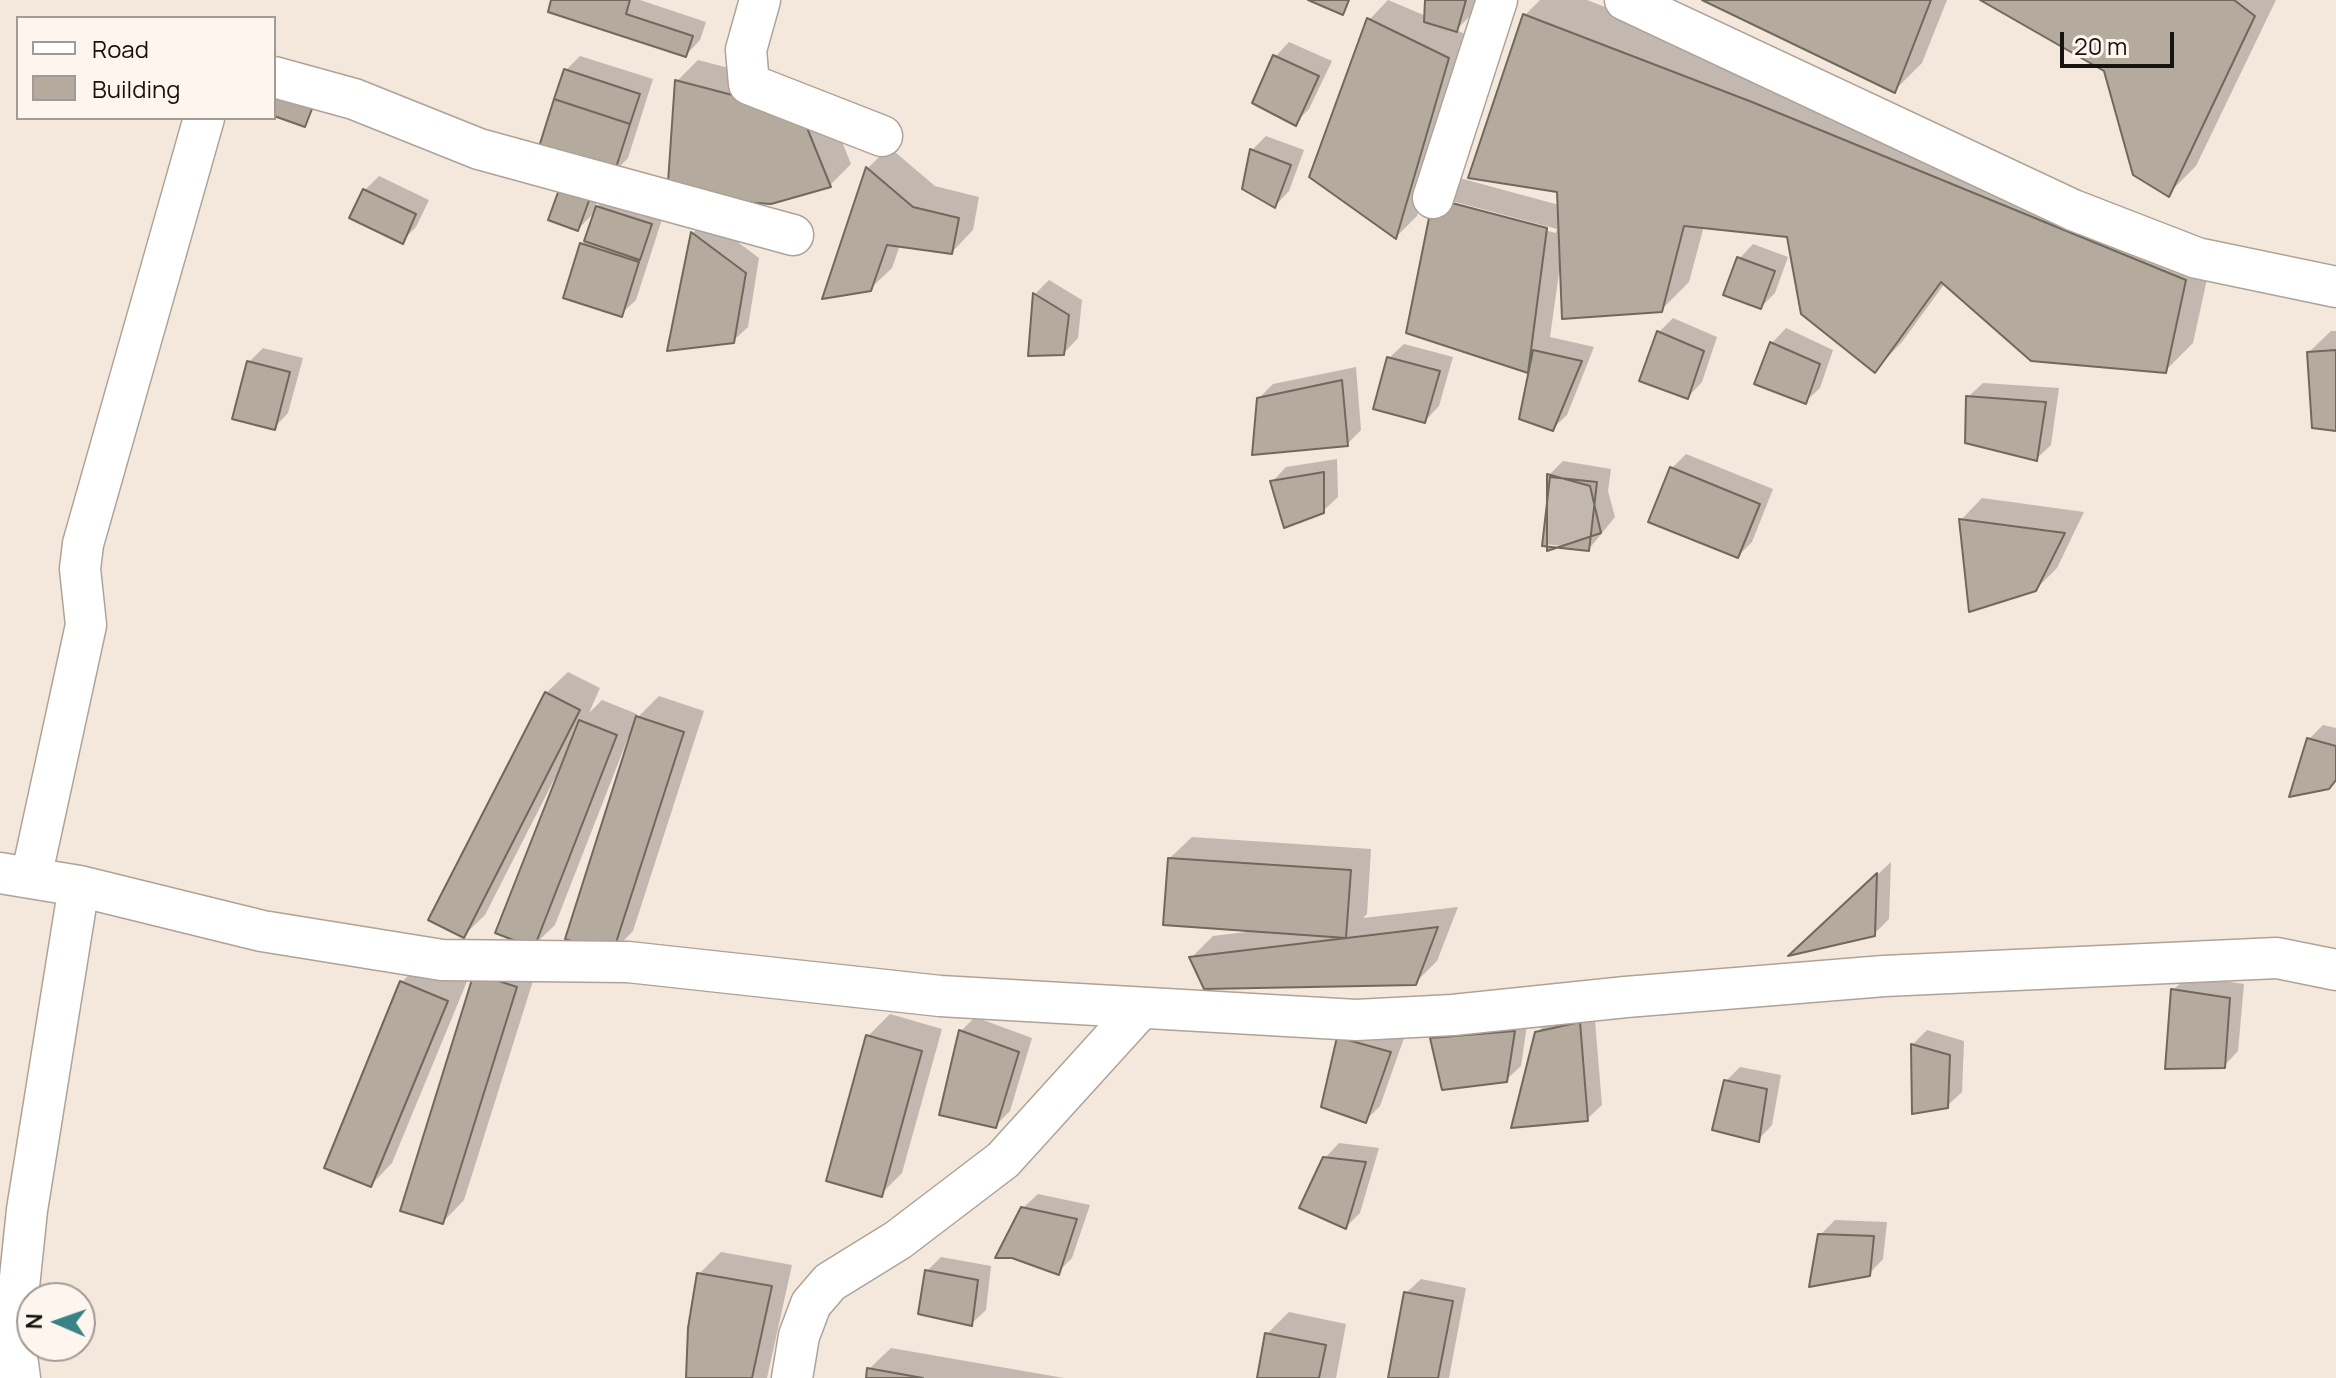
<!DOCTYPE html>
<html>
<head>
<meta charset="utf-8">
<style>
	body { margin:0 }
	#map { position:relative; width:2336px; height:1378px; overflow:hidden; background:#f4e7dc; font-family:Manrope,sans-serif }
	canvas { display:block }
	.legend { position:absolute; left:16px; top:16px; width:260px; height:104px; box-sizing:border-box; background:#fdf5ee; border:2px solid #a19b95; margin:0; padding:10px 14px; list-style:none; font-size:24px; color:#17130f }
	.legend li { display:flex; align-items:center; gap:16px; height:40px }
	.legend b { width:40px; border:2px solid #a19b95 }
	.north { position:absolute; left:16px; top:1282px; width:80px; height:80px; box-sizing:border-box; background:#fdf5ee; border:2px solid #a19b95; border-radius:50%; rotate:272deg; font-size:22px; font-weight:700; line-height:32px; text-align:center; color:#17130f }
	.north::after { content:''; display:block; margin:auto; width:28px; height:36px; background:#398285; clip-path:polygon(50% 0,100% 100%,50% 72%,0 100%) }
	.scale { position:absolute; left:2060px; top:32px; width:114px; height:36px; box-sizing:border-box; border:4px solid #17130f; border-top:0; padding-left:10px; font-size:24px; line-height:28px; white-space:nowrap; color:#17130f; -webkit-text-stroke:6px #fdf5ee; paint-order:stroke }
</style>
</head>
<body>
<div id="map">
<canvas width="2336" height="1378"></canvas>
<ul class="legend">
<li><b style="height:10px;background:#fff"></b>Road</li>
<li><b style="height:22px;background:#b4aa9e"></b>Building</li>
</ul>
<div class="north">N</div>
<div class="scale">20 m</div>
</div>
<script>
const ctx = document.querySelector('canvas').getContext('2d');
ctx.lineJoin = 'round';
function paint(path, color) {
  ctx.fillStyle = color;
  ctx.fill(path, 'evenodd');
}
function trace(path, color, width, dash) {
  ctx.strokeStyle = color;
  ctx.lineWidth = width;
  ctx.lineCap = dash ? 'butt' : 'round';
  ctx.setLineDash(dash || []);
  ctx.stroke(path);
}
const shadow = new Path2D(`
	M553,0H640L706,22L700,40L686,55Z
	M1388,0L1426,16L1427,0H1475L1471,15L1456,30L1469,36L1417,216L1396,237L1369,20Z
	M1540,0H1587L1780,74L2213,252L2193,343L2165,371L2032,359L1945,283L1902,342L1875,370L1803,313L1789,235L1704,226L1689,282L1661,310L1564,316L1560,266L1550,337L1594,347L1567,415L1552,429L1521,418L1532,367L1527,371L1408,332L1435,199L1456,177L1559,205V190L1471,177L1525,15ZM1448,200L1557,229L1556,233L1448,204Z
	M1706,0H1947L1922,63L1894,91Z
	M1984,0H2276L2196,166L2168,194L2106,69Z
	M1289,42L1332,61L1309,109L1295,123L1275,57Z
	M580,56L653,79L628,158L614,172L608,170L594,210L612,192L665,210L636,300L621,314L582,244L587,239L596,211L578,229L566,174V70Z
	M698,60L822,92L851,164L830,185L677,81Z
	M1266,136L1304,150L1289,191L1275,206L1244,188L1252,150Z
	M889,147L935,186L979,197L973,230L952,252L900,245L892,268L870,289L825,297L868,168Z
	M379,176L429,200L416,227L402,241L365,190Z
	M707,219L759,258L748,327L733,341L670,348L693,233Z
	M1753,244L1788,257L1775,293L1761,307L1739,259Z
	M1049,280L1082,300L1078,338L1064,353L1030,354L1035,294Z
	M1673,318L1717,337L1702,382L1688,397L1659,332Z
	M1786,328L1833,350L1820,388L1805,402L1756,383L1772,343Z
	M2331,331H2336V429L2309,352Z
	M1404,344L1453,357L1439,406L1425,421L1389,358Z
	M263,348L303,358L288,413L274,428L249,362Z
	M1356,367L1361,430L1347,444L1258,399L1273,384Z
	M1983,383L2059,388L2051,445L2036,459L1968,397Z
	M1686,454L1773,489L1752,542L1738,556L1671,469Z
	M1337,459L1338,497L1323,511L1272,482L1286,467Z
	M1563,461L1611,469L1608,491L1615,517L1589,549L1544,544L1549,475Z
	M1982,498L2084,512L2057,568L2035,590L1961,520Z
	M568,672L600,688L589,713L602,700L637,714L634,721L659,696L704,711L633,931L612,953L631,739L628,738L555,925L533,946L560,775L557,774L485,915L463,936L546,693Z
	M2323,725L2336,728V779L2309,739Z
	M1192,837L1371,849L1367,914L1363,918L1458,907L1437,961L1415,983L1192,957L1213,936L1254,931L1170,858Z
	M1891,862L1889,919L1874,934L1805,942Z
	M498,952L538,965L464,1200L443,1222Z
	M423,960L468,979L392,1163L371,1185L402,982Z
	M2188,976L2244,984L2238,1051L2224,1066L2173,990Z
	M1594,1009L1602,1105L1587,1119L1537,1033L1551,1018Z
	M890,1014L942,1029L902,1173L881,1194L868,1036Z
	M975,1017L1032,1038L1010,1111L995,1126L961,1031Z
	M1528,1018L1521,1066L1506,1080L1432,1039L1446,1025Z
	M1353,1024L1404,1038L1380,1106L1366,1120L1339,1038Z
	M1927,1030L1964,1041L1962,1092L1947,1106L1914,1112L1913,1044Z
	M1740,1067L1781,1075L1772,1125L1758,1140L1726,1081Z
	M1339,1143L1379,1148L1360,1213L1346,1227L1325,1158Z
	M1038,1194L1090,1205L1072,1258L1058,1272L1012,1256L1023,1208Z
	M1835,1220L1887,1222L1883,1259L1869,1274L1820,1235Z
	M721,1252L792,1265L767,1378H688L699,1274Z
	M941,1257L991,1266L986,1310L971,1324L927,1271Z
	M1421,1279L1466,1288L1449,1378H1390L1406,1293Z
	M1289,1312L1346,1324L1336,1378H1259L1267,1334Z
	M891,1348L1064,1378H868L869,1369Z`);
const building = new Path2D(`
	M551,0H630L626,14L693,36L686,57L548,12Z
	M1308,0H1349L1343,15Z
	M1425,0H1466L1457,32L1424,22Z
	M1702,0H1931L1895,93Z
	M1980,0H2234L2255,16L2169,197L2133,175L2104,71Z
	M1523,14L1752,102L2186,280L2166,373L2031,361L1941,282L1875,373L1801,314L1787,237L1684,226L1662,312L1562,319L1557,192L1468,178Z
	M1367,18L1449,58L1396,239L1309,177Z
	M1273,55L1319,76L1296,126L1252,103Z
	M564,69L640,94L630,124L554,99Z
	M274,80L317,96L305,127L274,116Z
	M675,80L801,113L831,187L771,204L667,197Z
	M554,99L630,124L614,174L538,150Z
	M1250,149L1291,165L1275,208L1242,189Z
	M866,167L913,207L959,218L952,254L887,245L871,291L822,299Z
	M565,173L595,184L578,231L548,220Z
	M363,189L416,214L403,244L349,218Z
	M1433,198L1547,228L1528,373L1406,333Z
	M596,206L652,224L640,260L584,241Z
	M691,232L746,273L734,343L667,351Z
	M580,243L639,262L622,317L563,298Z
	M1737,257L1775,271L1761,309L1723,295Z
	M1033,293L1069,315L1064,355L1028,356Z
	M1657,331L1704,351L1688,399L1639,381Z
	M1770,342L1820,364L1806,404L1754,384Z
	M1533,350L1582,361L1553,431L1519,419Z
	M2336,350V431L2312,428L2307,352Z
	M1387,357L1440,371L1425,423L1373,409Z
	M247,361L290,372L275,430L232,419Z
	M1342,380L1348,446L1252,455L1257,398Z
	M1966,396L2046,402L2037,461L1965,443Z
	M1670,467L1760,504L1738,558L1648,522Z
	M1324,472V513L1284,528L1270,481Z
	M1547,474L1590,486L1601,533L1547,551Z
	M1550,477L1597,482L1589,551L1542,546Z
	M1959,519L2065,533L2036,591L1969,612Z
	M545,692L580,710L464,938L428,920Z
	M636,716L684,732L612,955L565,939Z
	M579,720L617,735L534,948L495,933Z
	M2307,738L2336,746V780L2329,789L2289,797Z
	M1168,858L1351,870L1346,938L1163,925Z
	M1877,873L1875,936L1788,956Z
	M1438,927L1416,985L1204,989L1189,957Z
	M474,973L517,987L443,1224L400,1211Z
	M400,981L448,1001L371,1187L324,1168Z
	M2171,989L2230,998L2225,1068L2165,1069Z
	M1580,1022L1588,1121L1511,1128L1535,1032Z
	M959,1030L1019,1052L996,1128L939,1115Z
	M1515,1031L1507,1082L1442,1090L1430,1038Z
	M866,1035L922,1051L882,1197L826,1181Z
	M1337,1037L1391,1052L1366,1123L1321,1107Z
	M1911,1044L1950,1055L1948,1108L1912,1114Z
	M1724,1080L1767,1089L1759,1142L1712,1130Z
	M1323,1157L1366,1162L1346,1229L1299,1208Z
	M1021,1207L1077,1219L1059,1275L1012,1258H995Z
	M1818,1234L1874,1236L1870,1276L1809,1287Z
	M925,1270L978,1280L972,1326L918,1314Z
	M697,1273L772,1286L752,1378H686L688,1328Z
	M1404,1292L1453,1301L1438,1378H1388Z
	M1265,1333L1326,1345L1319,1378H1257Z
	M867,1368L923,1378H866Z`);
const street = new Path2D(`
	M760,0L746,50L749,84L882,136
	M1625,0L2073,210L2197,258L2336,287
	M274,77L354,99L479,149L793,235
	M1433,198L1497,0
	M0,873L79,886L262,931L442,960L628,962L940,996L1356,1020L1453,1015L1626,997L1884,976L2277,958L2336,970
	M31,878L86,625L80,569L83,544L204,118
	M20,1378L14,1335L27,1210L79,886
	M792,1378L799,1336L811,1304L830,1282L898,1240L1003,1160L1141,1008`);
paint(shadow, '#0003');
paint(building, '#b4aa9e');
trace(building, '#71685c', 2);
trace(street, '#afa297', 43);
trace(street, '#fff', 40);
</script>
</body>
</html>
